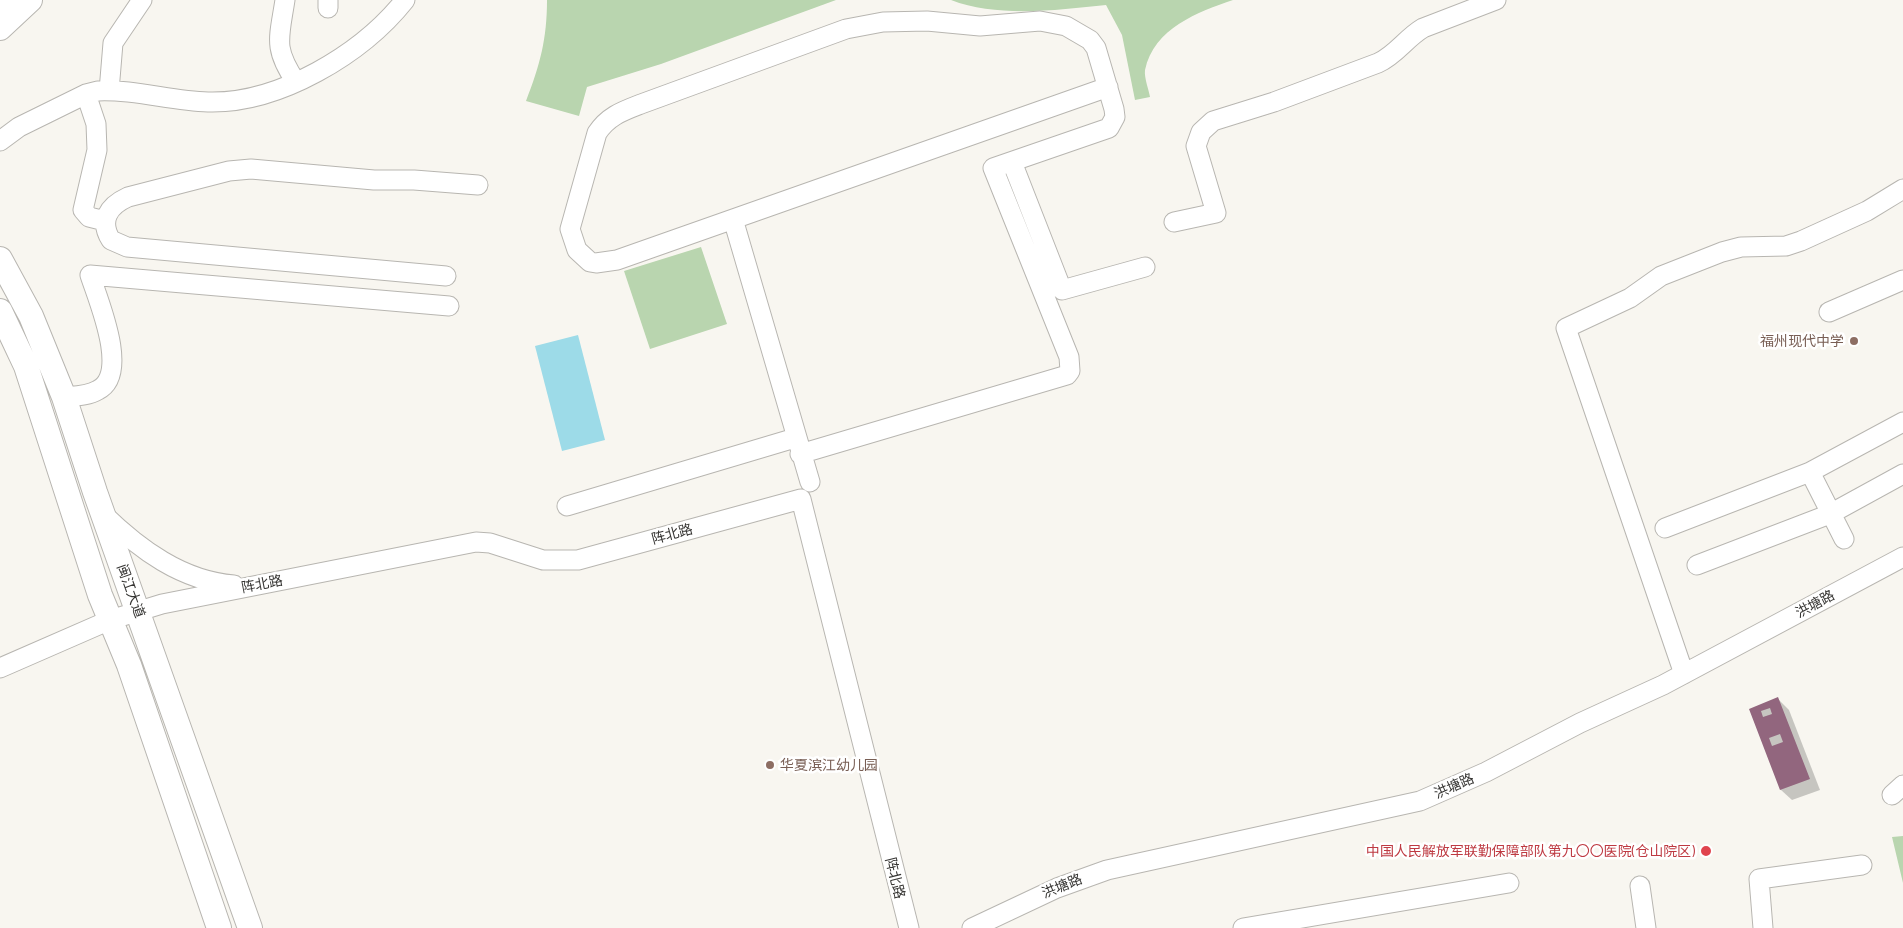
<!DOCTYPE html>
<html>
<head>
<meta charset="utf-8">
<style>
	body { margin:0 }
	canvas { display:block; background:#f8f6f0 }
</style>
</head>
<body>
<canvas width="1903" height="928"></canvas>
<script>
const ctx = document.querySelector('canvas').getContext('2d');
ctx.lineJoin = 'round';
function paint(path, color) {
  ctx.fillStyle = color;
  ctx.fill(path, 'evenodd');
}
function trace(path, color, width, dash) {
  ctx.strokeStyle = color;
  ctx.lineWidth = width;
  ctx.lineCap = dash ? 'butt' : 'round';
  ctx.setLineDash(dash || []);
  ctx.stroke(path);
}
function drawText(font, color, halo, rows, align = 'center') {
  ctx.font = font + ' Barlow,"Noto Sans SC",sans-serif';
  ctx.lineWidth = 5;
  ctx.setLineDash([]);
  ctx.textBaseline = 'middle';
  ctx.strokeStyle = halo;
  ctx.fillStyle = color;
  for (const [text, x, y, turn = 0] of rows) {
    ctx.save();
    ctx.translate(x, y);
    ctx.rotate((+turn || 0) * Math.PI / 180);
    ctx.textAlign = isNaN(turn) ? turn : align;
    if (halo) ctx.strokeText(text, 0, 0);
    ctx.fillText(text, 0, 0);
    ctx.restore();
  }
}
const green = new Path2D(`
	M547,0H836L661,64L587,87L579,116L526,101C540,65 547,39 547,0Z
	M951,0H1233C1198,12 1154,28 1145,70C1144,78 1149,90 1150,97L1135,100L1122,35L1106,5C1058,10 997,18 951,0Z
	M701,247L727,324L650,349L624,271Z
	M1903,836V883L1892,837Z`);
const water = new Path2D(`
	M578,335L605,440L562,451L535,346Z`);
const shadow = new Path2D(`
	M1778,699L1789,710L1820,790L1792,800L1781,790L1750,710Z`);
const building = new Path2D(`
	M1778,697L1810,779L1780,790L1749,709ZM1770,708L1772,714L1763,717L1761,711ZM1780,734L1783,742L1772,746L1769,738Z`);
const minor = new Path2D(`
	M285,0C279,39 273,48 296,82
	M328,8V0
	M109,91L113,43L142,0
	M86,94L96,124L97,150L83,210L89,217L105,221
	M0,141L19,127L86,94L98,91C134,89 171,101 208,102C279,104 362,54 405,0
	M1012,162L1062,290L1145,267
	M733,219L810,482
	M1174,222L1216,213L1196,146L1201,132L1213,121L1274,102L1378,63C1396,55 1406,38 1423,28L1496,0
	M446,276L127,247L111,240C99,221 108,206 128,197L229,171L251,169L374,180H414L478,185
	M1829,312L1903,280
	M64,397C75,396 88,396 98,390C130,374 98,300 90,275L449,306
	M800,454L1067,375L1070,371L1069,357L993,168L1109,128L1115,117L1114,109L1096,48L1090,40L1066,26L1040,21L980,26L927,21L883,22L846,29L641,104C623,111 608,116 597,133L570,229L577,250L590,262L596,263L617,260L1108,87
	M1810,472L1844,539
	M567,506L795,438
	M103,514C139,549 182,581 234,585
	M1665,528L1810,472L1903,422
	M1697,565L1830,514L1903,474
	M0,668L110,620L162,604L476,542L490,543L543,560H578L801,499L909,928
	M1684,674L1566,328L1630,298L1661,276L1722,252L1741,247L1786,246L1801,241L1867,211L1903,189
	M1892,795L1903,785
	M1640,886L1646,928
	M972,928L1057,888L1107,870L1420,801L1486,772L1580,723L1663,685L1903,557
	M1243,928L1509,883
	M1763,928L1759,879L1862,865`);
const major = new Path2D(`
	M0,3L3,0
	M0,28L30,0
	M0,259L31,316L64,397L95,492L250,928
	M0,311L26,366L100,595L129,665L219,928`);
const markers = [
	[1854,341,5,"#8d6e63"],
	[770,765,5,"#8d6e63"],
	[1706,851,6,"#e0444e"]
];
const educationNames = [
	["福州现代中学",1844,341],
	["华夏滨江幼儿园",780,765,"left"]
];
const streetNames = [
	["阵北路",672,534,-15],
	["阵北路",262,584,-11],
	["闽江大道",131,591,70],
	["洪塘路",1815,604,-28],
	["洪塘路",1454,786,-24],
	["阵北路",895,878,76],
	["洪塘路",1062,886,-22]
];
const healthNames = [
	["中国人民解放军联勤保障部队第九〇〇医院(仓山院区)",1695,851]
];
paint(green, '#b9d5af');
paint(water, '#9ddbe8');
paint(shadow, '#0003');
paint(building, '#92667e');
trace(minor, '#b8b6b1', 21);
trace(major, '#b8b6b1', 26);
trace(minor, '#fff', 19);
trace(major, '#fff', 24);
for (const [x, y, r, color] of markers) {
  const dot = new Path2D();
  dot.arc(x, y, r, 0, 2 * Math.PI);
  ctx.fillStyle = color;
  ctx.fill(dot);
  trace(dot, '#fff', 2);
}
drawText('14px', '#785e54', '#fff', educationNames, 'right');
drawText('14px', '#373634', '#fff', streetNames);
drawText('14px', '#be3a42', '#fff', healthNames, 'right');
</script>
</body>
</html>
